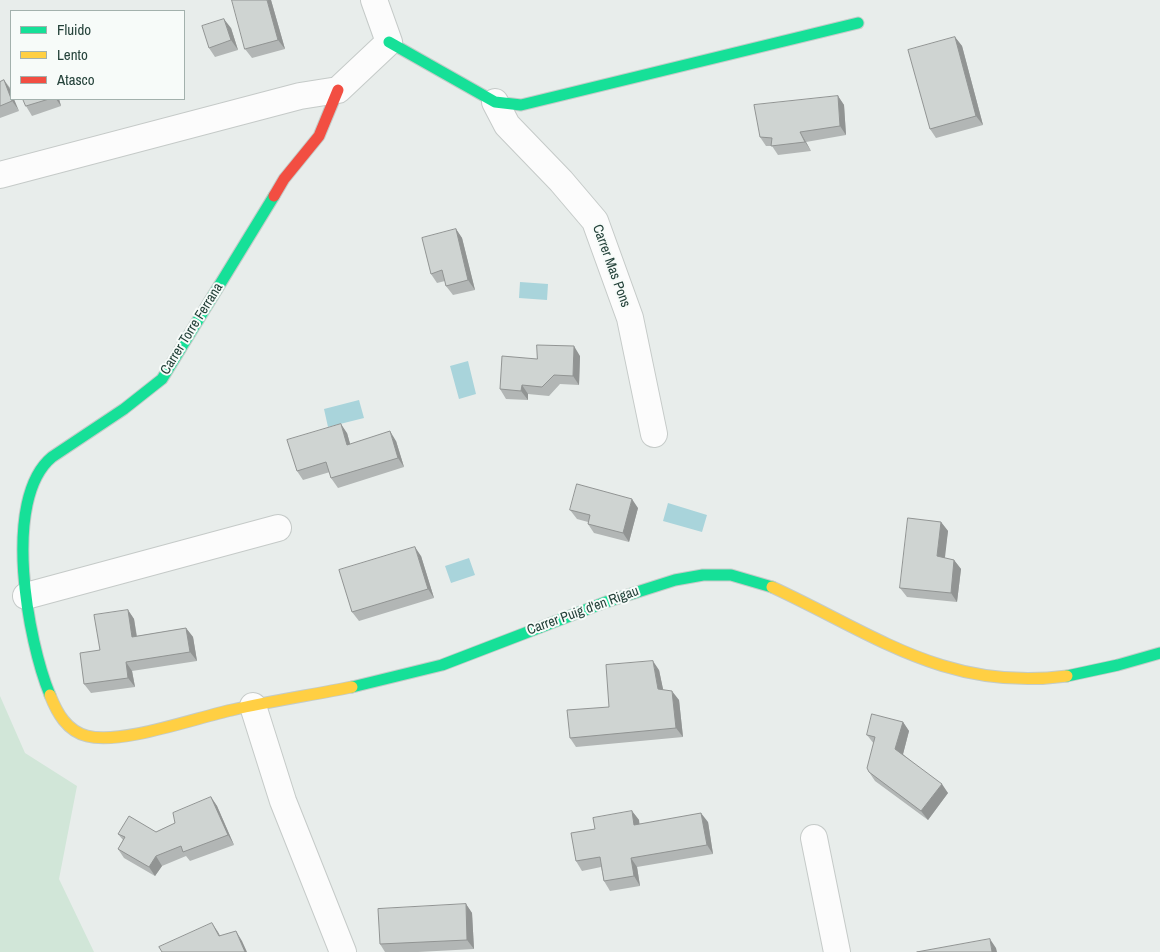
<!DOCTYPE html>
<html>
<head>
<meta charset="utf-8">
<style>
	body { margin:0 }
	#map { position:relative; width:1160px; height:952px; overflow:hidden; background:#e8edeb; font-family:"Archivo Narrow",sans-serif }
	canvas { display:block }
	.legend { position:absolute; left:10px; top:10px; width:175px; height:90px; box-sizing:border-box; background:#f7fbf9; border:1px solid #a3b1ad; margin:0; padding:6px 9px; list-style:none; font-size:15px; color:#24423a }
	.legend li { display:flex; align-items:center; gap:10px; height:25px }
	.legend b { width:25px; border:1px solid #a3b1ad }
</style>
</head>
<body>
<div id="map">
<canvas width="1160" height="952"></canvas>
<ul class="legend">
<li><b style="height:6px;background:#16e098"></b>Fluido</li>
<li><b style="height:6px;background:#ffcf43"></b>Lento</li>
<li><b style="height:6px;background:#f24e42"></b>Atasco</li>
</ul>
</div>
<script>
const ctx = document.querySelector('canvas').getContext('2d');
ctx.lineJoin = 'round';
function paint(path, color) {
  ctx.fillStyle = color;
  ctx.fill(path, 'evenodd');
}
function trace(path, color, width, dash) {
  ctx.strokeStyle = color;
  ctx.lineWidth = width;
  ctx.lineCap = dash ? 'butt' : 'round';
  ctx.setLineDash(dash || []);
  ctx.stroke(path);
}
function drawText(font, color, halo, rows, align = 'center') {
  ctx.font = font + ' "Archivo Narrow",sans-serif';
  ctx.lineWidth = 4;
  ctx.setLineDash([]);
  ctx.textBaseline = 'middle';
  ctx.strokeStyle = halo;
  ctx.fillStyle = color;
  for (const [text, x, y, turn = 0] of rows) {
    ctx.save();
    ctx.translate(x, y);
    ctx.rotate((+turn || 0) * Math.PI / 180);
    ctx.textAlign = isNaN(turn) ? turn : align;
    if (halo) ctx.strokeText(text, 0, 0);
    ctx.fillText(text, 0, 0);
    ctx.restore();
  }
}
const green = new Path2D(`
	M0,696L25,753L77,786L59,879L94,952H0Z`);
const water = new Path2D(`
	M520,282L548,284L547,300L519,298Z
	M468,361L476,394L459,399L450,366Z
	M359,400L364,418L328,427L324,409Z
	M668,503L707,515L702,532L663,521Z
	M469,558L475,575L451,583L445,566Z`);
const street = new Path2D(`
	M495,102L507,125L561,181L595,221L630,318L654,434
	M0,175L300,96L338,90L389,42L374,0
	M26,596L278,528
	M253,706L283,801L343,952
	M814,838L837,952`);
const fast = new Path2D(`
	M389,42L495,102L521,105L858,23
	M1067,676L1118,665L1160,653
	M352,687L442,665L606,602L675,580L703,575H731L772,587
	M50,695C28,642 1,499 52,457L124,409L162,379L274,196`);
const slow = new Path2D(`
	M772,587C874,634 947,692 1067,676
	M50,695C57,713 67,731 87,736C121,745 195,718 232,710C272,701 312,695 352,687`);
const jam = new Path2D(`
	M274,196L284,179L319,136L338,90`);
const wall = new Path2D(`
	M271,0L285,49L252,58L245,49Z
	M231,28L238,50L215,57L209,48Z
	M955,37L962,46L983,125L936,138L930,129Z
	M4,80L11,89V99L19,111L0,118V82Z
	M838,96L844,105L846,135L806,142L811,151L778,155L772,146H766L760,137Z
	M23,99H59L61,106L32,116L26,106Z
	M456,229L462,238L475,290L453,295L446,286L445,281L437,283L431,274Z
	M580,356L579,385L560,384L549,396L528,394V400L506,399L500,389L537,359Z
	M347,433L350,444L396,441L404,467L338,488L331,478L330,472L303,480L297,471Z
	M638,508L629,542L594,533L588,524V522L577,519L570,510Z
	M941,522L948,531L944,558L954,560L961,569L957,602L907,597L900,588Z
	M421,556L434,598L359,621L352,612Z
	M128,610L134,619L137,636L186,628L193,637L197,661L132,671L135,687L91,693L84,684Z
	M659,670L663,690L679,700L683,737L576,747L570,738Z
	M903,722L909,731L903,754L948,793L928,820L875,781L869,772L874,744L867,735Z
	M211,797L217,806L234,845L190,861L186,856L162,866L155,876L124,858L118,849L123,840L118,834L156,832L175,823Z
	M632,811L639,820V824L708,822L713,854L637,867L640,886L610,891L604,881L601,867L582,871L576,861Z
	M466,904L472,913L474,949L418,952H385L380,944Z`);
const shadedWall = new Path2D(`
	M267,0H271L285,49L278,40Z
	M224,19L231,28L238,50L231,40Z
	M955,37L962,46L983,125L976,116Z
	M4,80L11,91V99Z
	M838,96L844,105L846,135L840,126Z
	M11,99H14L19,111L12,101Z
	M56,99H59L61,106Z
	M800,132L806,142L811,151L805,142Z
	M456,229L462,238L475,290L468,280Z
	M574,346L580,356L579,385L573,376Z
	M522,385L528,394V400L521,391Z
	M341,424L347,433L353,454L347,445Z
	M390,431L396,441L404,467L398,458Z
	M632,499L638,508L629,542L623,533Z
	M941,522L948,531L944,566L937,556Z
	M415,547L421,556L434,598L428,589Z
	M954,560L961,569L957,602L951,593Z
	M128,610L134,619L138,646L132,637Z
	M186,628L193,637L197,661L190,652Z
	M653,661L659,670L665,698L658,689Z
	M126,662L132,671L135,687L128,678Z
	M672,691L679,700L683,737L676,728Z
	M903,722L909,731L902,758L895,749Z
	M942,784L948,793L928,820L921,811Z
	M211,797L217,806L234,845L228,835Z
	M632,811L639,820L641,834L634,825Z
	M701,813L708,822L713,854L707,845Z
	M156,856L162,866L155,876L149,867Z
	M631,858L637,867L640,886L634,876Z
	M466,904L472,913L474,949L467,940Z
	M212,923L218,932L225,945L219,936Z
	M236,931L242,941L247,952H245Z
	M990,939L996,948L997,952H992Z`);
const building = new Path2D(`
	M232,0H267L278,40L245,49Z
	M224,19L231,40L209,48L202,26Z
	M955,37L976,116L930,129L908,50Z
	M4,80L12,101L0,106V82Z
	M838,96L840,126L800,132L805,142L771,146L772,138L760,137L754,105Z
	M23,99H49L26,106Z
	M456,229L468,280L446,286L442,270L431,274L422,238Z
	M537,345L574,346L573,376L554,375L542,387L522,385L521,391L500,389L502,356L537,359Z
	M341,424L347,445L390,431L398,458L331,478L326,462L297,471L287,440Z
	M577,484L632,499L623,533L588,524L590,515L570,510Z
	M908,518L941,522L937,556L954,560L951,593L900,588Z
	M415,547L428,589L352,612L339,570Z
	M128,610L132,637L186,628L190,652L126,662L128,678L84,684L80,653L100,650L94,615Z
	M653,661L658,689L672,691L676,728L570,738L567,710L609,707L606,665Z
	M872,714L903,722L895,749L942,784L921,811L869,772L867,768L875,737L867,735Z
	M211,797L228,835L183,852L181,846L156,856L149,867L118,849L125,837L118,834L129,816L156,832L175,823L173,813Z
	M632,811L634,825L701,813L707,845L631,858L634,876L604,881L600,857L576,861L571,833L595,829L593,818Z
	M466,904L467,940L380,944L378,909Z
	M212,923L219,936L236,931L245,952H162L159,947Z
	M990,939L992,952H917Z`);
const streetNames = [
	["Carrer Mas Pons",611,266,70],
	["Carrer Torre Ferrana",192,329,-58],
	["Carrer Puig d'en Rigau",583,611,-20]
];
paint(green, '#d1e6d8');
paint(water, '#a9d4db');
trace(street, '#c5cac8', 28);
trace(fast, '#c3cbc8', 13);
trace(slow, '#c3cbc8', 13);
trace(jam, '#c3cbc8', 13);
trace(street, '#fcfcfc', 26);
trace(fast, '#16e098', 11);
trace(slow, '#ffcf43', 11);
trace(jam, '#f24e42', 11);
paint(wall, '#b2b6b5');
paint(shadedWall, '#919493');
paint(building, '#cfd4d2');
trace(building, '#919493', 1);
drawText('14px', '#24423a', '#f7fbf9', streetNames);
</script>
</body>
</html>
